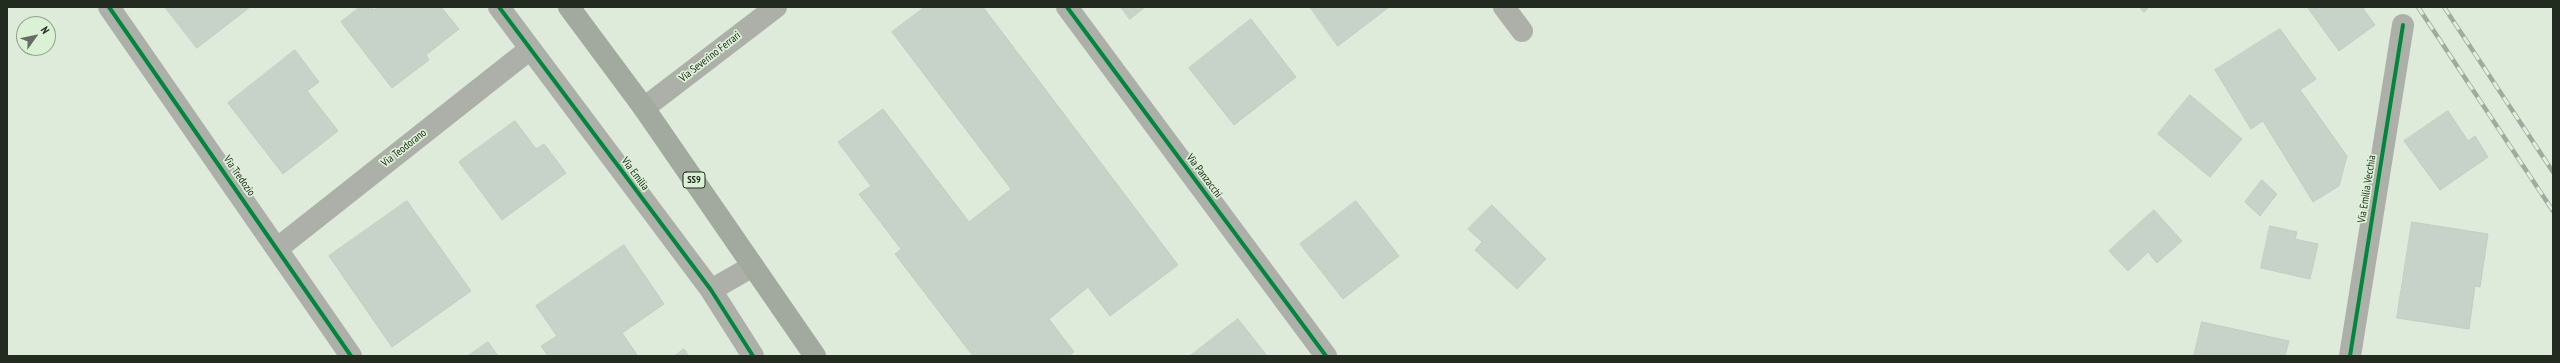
<!DOCTYPE html>
<html>
<head>
<meta charset="utf-8">
<style>
	body { margin:0 }
	#map { position:relative; width:2560px; height:363px; overflow:hidden; background:#deebdb; font-family:"PT Sans Narrow",sans-serif }
	canvas { display:block }
	.frame { position:absolute; inset:0; border:8px solid #232b21; pointer-events:none }
	.north { position:absolute; left:16px; top:16px; width:40px; height:40px; box-sizing:border-box; background:#dbf1d5; border:1px solid #91a28d; border-radius:50%; rotate:57deg; font-size:11px; font-weight:700; line-height:16px; text-align:center; color:#232b21 }
	.north::after { content:''; display:block; margin:auto; width:14px; height:18px; background:#646e62; clip-path:polygon(50% 0,100% 100%,50% 72%,0 100%) }
</style>
</head>
<body>
<div id="map">
<canvas width="2560" height="363"></canvas>
<div class="frame"></div>
<div class="north">N</div>
</div>
<script>
const ctx = document.querySelector('canvas').getContext('2d');
ctx.lineJoin = 'round';
function paint(path, color) {
  ctx.fillStyle = color;
  ctx.fill(path, 'evenodd');
}
function trace(path, color, width, dash) {
  ctx.strokeStyle = color;
  ctx.lineWidth = width;
  ctx.lineCap = dash ? 'butt' : 'round';
  ctx.setLineDash(dash || []);
  ctx.stroke(path);
}
function drawText(font, color, halo, rows, align = 'center') {
  ctx.font = font + ' "PT Sans Narrow",sans-serif';
  ctx.lineWidth = 3.5;
  ctx.setLineDash([]);
  ctx.textBaseline = 'middle';
  ctx.strokeStyle = halo;
  ctx.fillStyle = color;
  for (const [text, x, y, turn = 0] of rows) {
    ctx.save();
    ctx.translate(x, y);
    ctx.rotate((+turn || 0) * Math.PI / 180);
    ctx.textAlign = isNaN(turn) ? turn : align;
    if (halo) ctx.strokeText(text, 0, 0);
    ctx.fillText(text, 0, 0);
    ctx.restore();
  }
}
const building = new Path2D(`
	M165,7H250L197,48Z
	M360,7H371L374,10L378,7H441L459,29L426,55L429,60L392,88L341,22Z
	M925,7H983L1178,265L1110,316L1088,287L1049,319L1074,352L1068,356H973L895,254L901,249L859,194L871,186L838,142L883,109L969,222L1011,189L892,32Z
	M1121,7H1145L1130,19Z
	M1310,7H1389L1338,46Z
	M2140,7H2149L2144,12Z
	M2362,7L2375,25L2339,51L2308,8Z
	M1251,19L1296,77L1234,125L1189,68Z
	M2280,29L2316,79L2300,90L2347,156L2339,186L2313,202L2263,121L2251,129L2215,70Z
	M295,50L319,82L307,91L338,131L283,174L228,103Z
	M2190,95L2242,139L2210,177L2158,134Z
	M2448,111L2468,141L2475,136L2488,157L2440,190L2404,141Z
	M515,121L536,149L544,144L566,173L502,220L459,162Z
	M2262,180L2277,194L2260,216L2245,202Z
	M407,201L471,291L392,347L329,256Z
	M1356,201L1399,256L1343,299L1300,244Z
	M1492,205L1546,259L1517,289L1475,250L1482,242L1468,229Z
	M2154,210L2182,241L2157,263L2148,252L2128,271L2109,251Z
	M2412,222L2488,234L2480,287L2475,286L2469,329L2397,318Z
	M2270,226L2297,232L2295,239L2318,244L2310,279L2261,268Z
	M624,245L664,304L622,333L638,356H548L541,346L557,336L536,306Z
	M1238,319L1267,356H1190Z
	M2202,322L2289,341L2285,356H2194Z
	M488,342L498,356H468Z
	M684,349L689,356H675Z`);
const minor = new Path2D(`
	M109,7L351,356
	M499,7L711,290L753,356
	M1067,7L1326,356
	M1504,7L1522,31
	M644,108L776,7
	M278,248L530,49
	M711,290L753,266
	M2350,356L2403,25`);
const primary = new Path2D(`
	M569,7L644,108L815,356`);
const rail = new Path2D(`
	M2418,7L2553,211
	M2444,7L2553,172`);
const cycleway = new Path2D(`
	M109,7L351,356
	M499,7L711,290L753,356
	M1067,7L1326,356
	M2350,356L2403,25`);
const shields = [
	[694,180,22]
];
const shieldNames = [
	["SS9",694,180]
];
const streetNames = [
	["Via Severino Ferrari",710,57,-38],
	["Via Teodorano",404,148,-38],
	["Via Emilia",635,174,53],
	["Via Tredozio",239,176,55],
	["Via Panzacchi",1204,176,53],
	["Via Emilia Vecchia",2367,189,-81]
];
paint(building, '#c7d3c9');
trace(building, '#c0cdc3', 1);
trace(minor, '#acb0a9', 22);
trace(primary, '#a2a99f', 22);
trace(rail, '#a2a9a0', 4.5);
trace(rail, '#dbf1d5', 3, [9]);
trace(cycleway, '#00873e', 4);
for (const [x, y, w] of shields) {
  const box = new Path2D();
  box.roundRect(x - w / 2, y - 8, w, 16, 3);
  ctx.fillStyle = '#dbf1d5';
  ctx.fill(box);
  trace(box, '#232b21', 1);
}
drawText('bold 10px', '#232b21', null, shieldNames);
drawText('11px', '#232b21', '#dbf1d5', streetNames);
</script>
</body>
</html>
